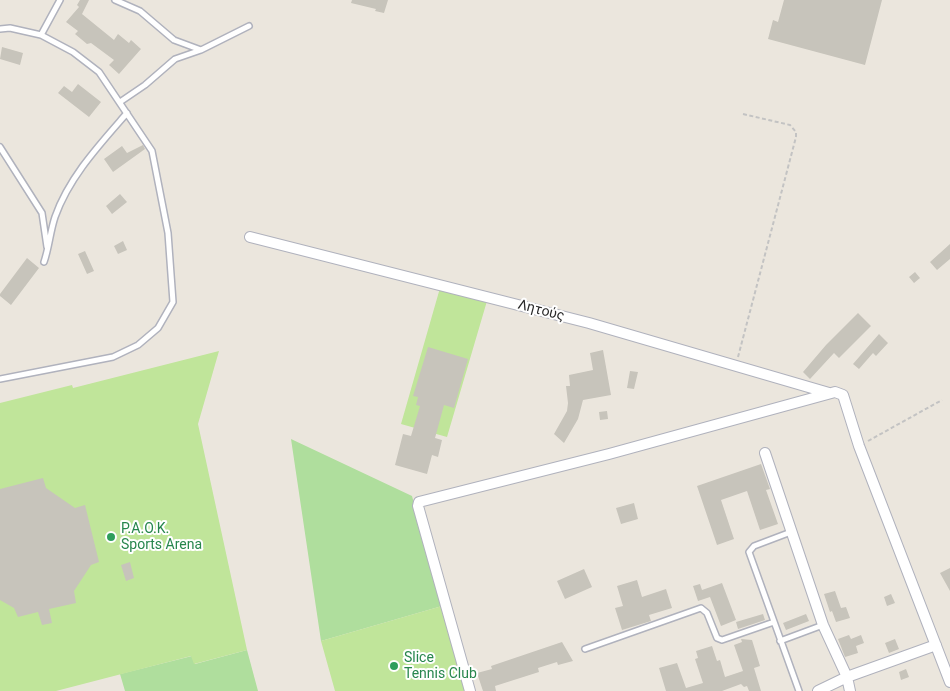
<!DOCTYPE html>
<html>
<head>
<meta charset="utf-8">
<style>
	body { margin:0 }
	canvas { display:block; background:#ebe6dd }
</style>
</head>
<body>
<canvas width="950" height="691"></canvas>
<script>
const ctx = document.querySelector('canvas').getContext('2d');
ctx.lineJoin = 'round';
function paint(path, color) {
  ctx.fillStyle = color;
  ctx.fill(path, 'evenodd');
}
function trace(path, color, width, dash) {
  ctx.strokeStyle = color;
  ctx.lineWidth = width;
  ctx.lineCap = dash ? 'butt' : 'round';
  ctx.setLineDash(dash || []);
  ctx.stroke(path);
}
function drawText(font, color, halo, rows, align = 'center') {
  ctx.font = font + ' Roboto,sans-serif';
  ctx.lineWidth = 4;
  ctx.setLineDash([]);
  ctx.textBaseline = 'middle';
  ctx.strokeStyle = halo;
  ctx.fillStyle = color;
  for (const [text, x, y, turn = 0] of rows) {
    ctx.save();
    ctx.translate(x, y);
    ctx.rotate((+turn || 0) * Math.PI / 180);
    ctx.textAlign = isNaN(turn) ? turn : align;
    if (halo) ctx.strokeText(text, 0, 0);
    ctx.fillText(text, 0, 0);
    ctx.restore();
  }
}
const green = new Path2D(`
	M291,439L412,496L442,606L321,641Z
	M247,650L258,691H125L120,674L192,656L195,664Z`);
const pitch = new Path2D(`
	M440,288L487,301L447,437L401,424Z
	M219,351L198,424L247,650L194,664L191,656L56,691H0V403L72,385L73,388Z
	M442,606L467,691H335L321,641Z`);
const building = new Path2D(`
	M80,0H89L82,14L114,40L118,34L129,43L131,40L141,49L119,74L109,65L114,60L91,43L87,44L75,34L78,31L66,22L79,7L77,5Z
	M352,0H388L384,13L375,11L376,9L351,3Z
	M784,0H882L865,65L768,39L773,20L778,22Z
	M2,47L23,53L20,65L0,59Z
	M78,84L101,102L89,117L58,93L64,86L72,92Z
	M143,145L145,149L113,172L104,159L122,146L127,153Z
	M120,194L127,202L112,214L106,206Z
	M123,241L127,250L118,254L114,246Z
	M950,244V259L937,270L930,262Z
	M85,251L94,271L87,274L78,254Z
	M27,258L39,268L11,305L0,296V294Z
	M915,272L920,278L914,283L909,277Z
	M858,313L871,326L839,358L834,353L810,379L803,372L826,345Z
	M879,334L888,343L876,356L873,353L859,369L853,364Z
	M428,347L468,359L454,408L444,405L435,438L442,440L438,457L432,455L427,474L395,465L403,434L411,436L420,406L416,405L418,397L413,396Z
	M603,350L611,395L583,400L578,419L564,443L554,434L567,411L568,403L566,386H570L569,375L593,370L590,353Z
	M630,371L638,372L634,389L627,388Z
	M607,411L608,419L600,420L599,412Z
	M761,464L770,489L766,490L778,524L760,530L747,491L721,500L734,539L717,545L697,486Z
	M43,478L46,488L75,508L85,505L99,562L91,565L74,591L76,603L49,609L52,623L42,625L38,612L18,617L14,608L0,600V489Z
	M634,503L638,519L621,524L616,508Z
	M130,562L134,578L126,581L121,565Z
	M950,568V591L940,573Z
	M584,569L592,587L565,599L557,581Z
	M637,580L642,597L666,589L672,608L649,615L651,621L622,630L615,608L623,606L617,586Z
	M722,583L736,620L721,626L710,597L698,601L693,586L700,584L702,590Z
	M835,591L841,608L846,607L850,618L836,622L832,611L830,612L824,594Z
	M891,594L895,603L887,606L884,597Z
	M763,614L765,620L738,629L736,622Z
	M806,614L809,621L786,630L783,623Z
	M849,635L851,639L861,635L864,643L856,646L858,653L845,657L838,639Z
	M741,639L752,640L760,666L754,668L761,691H749L747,686L744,687L741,684L722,691H666L659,668L677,663L686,688L703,683L695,659L698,658L696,651L712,646L717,661L720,660L725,677L743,671L734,645L742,642Z
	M895,639L899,649L889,653L885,643Z
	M562,642L573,661L558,665L557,662L538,668L539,672L495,686L496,691H483L477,673L492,669L491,666Z
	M906,669L909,677L901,680L899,672Z`);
const path = new Path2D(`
	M738,357L796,137V132L790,125L743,114
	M868,441L942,400`);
const service = new Path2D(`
	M115,0L140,11L174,40L201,50L175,59L145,85L120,102
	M0,29L10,28L41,35L73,52L99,72L152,151L168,233L173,302L158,328L138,345L113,357L0,379
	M41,35L60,0
	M201,50L249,26
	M0,147L42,213L47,247
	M44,262C49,248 50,232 55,217C69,177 100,144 127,113
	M791,532L754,546L749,552L799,691
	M780,641L823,625
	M585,649L701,608L707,613L717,638L722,640L774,622`);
const minor = new Path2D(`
	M250,237L589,323L829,393
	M765,453L823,625L847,677L850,691
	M470,691L418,506L419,502L609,454L835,392L843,395L859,446L950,682
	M818,691L847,677L936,645`);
const markers = [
	[111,537,5,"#2e9e5b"],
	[394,666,5,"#2e9e5b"]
];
const streetNames = [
	["Λητούς",541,311,15]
];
const leisureNames = [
	["P.A.O.K.",121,529],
	["Sports Arena",121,545],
	["Slice",404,658],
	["Tennis Club",404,674]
];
paint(green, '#afde9d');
paint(pitch, '#c0e59a');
paint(building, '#c7c4bb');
trace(service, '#b0b2bd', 8);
trace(minor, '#b0b2bd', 12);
trace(path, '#c3c3c3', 2, [4, 2.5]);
trace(service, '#fff', 5);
trace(minor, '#fff', 10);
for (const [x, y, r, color] of markers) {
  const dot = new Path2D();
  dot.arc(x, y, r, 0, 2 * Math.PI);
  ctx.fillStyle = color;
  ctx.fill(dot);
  trace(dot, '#fff', 2);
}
drawText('14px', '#2a2a2a', '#fff', streetNames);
drawText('14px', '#27864d', '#fff', leisureNames, 'left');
</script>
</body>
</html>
